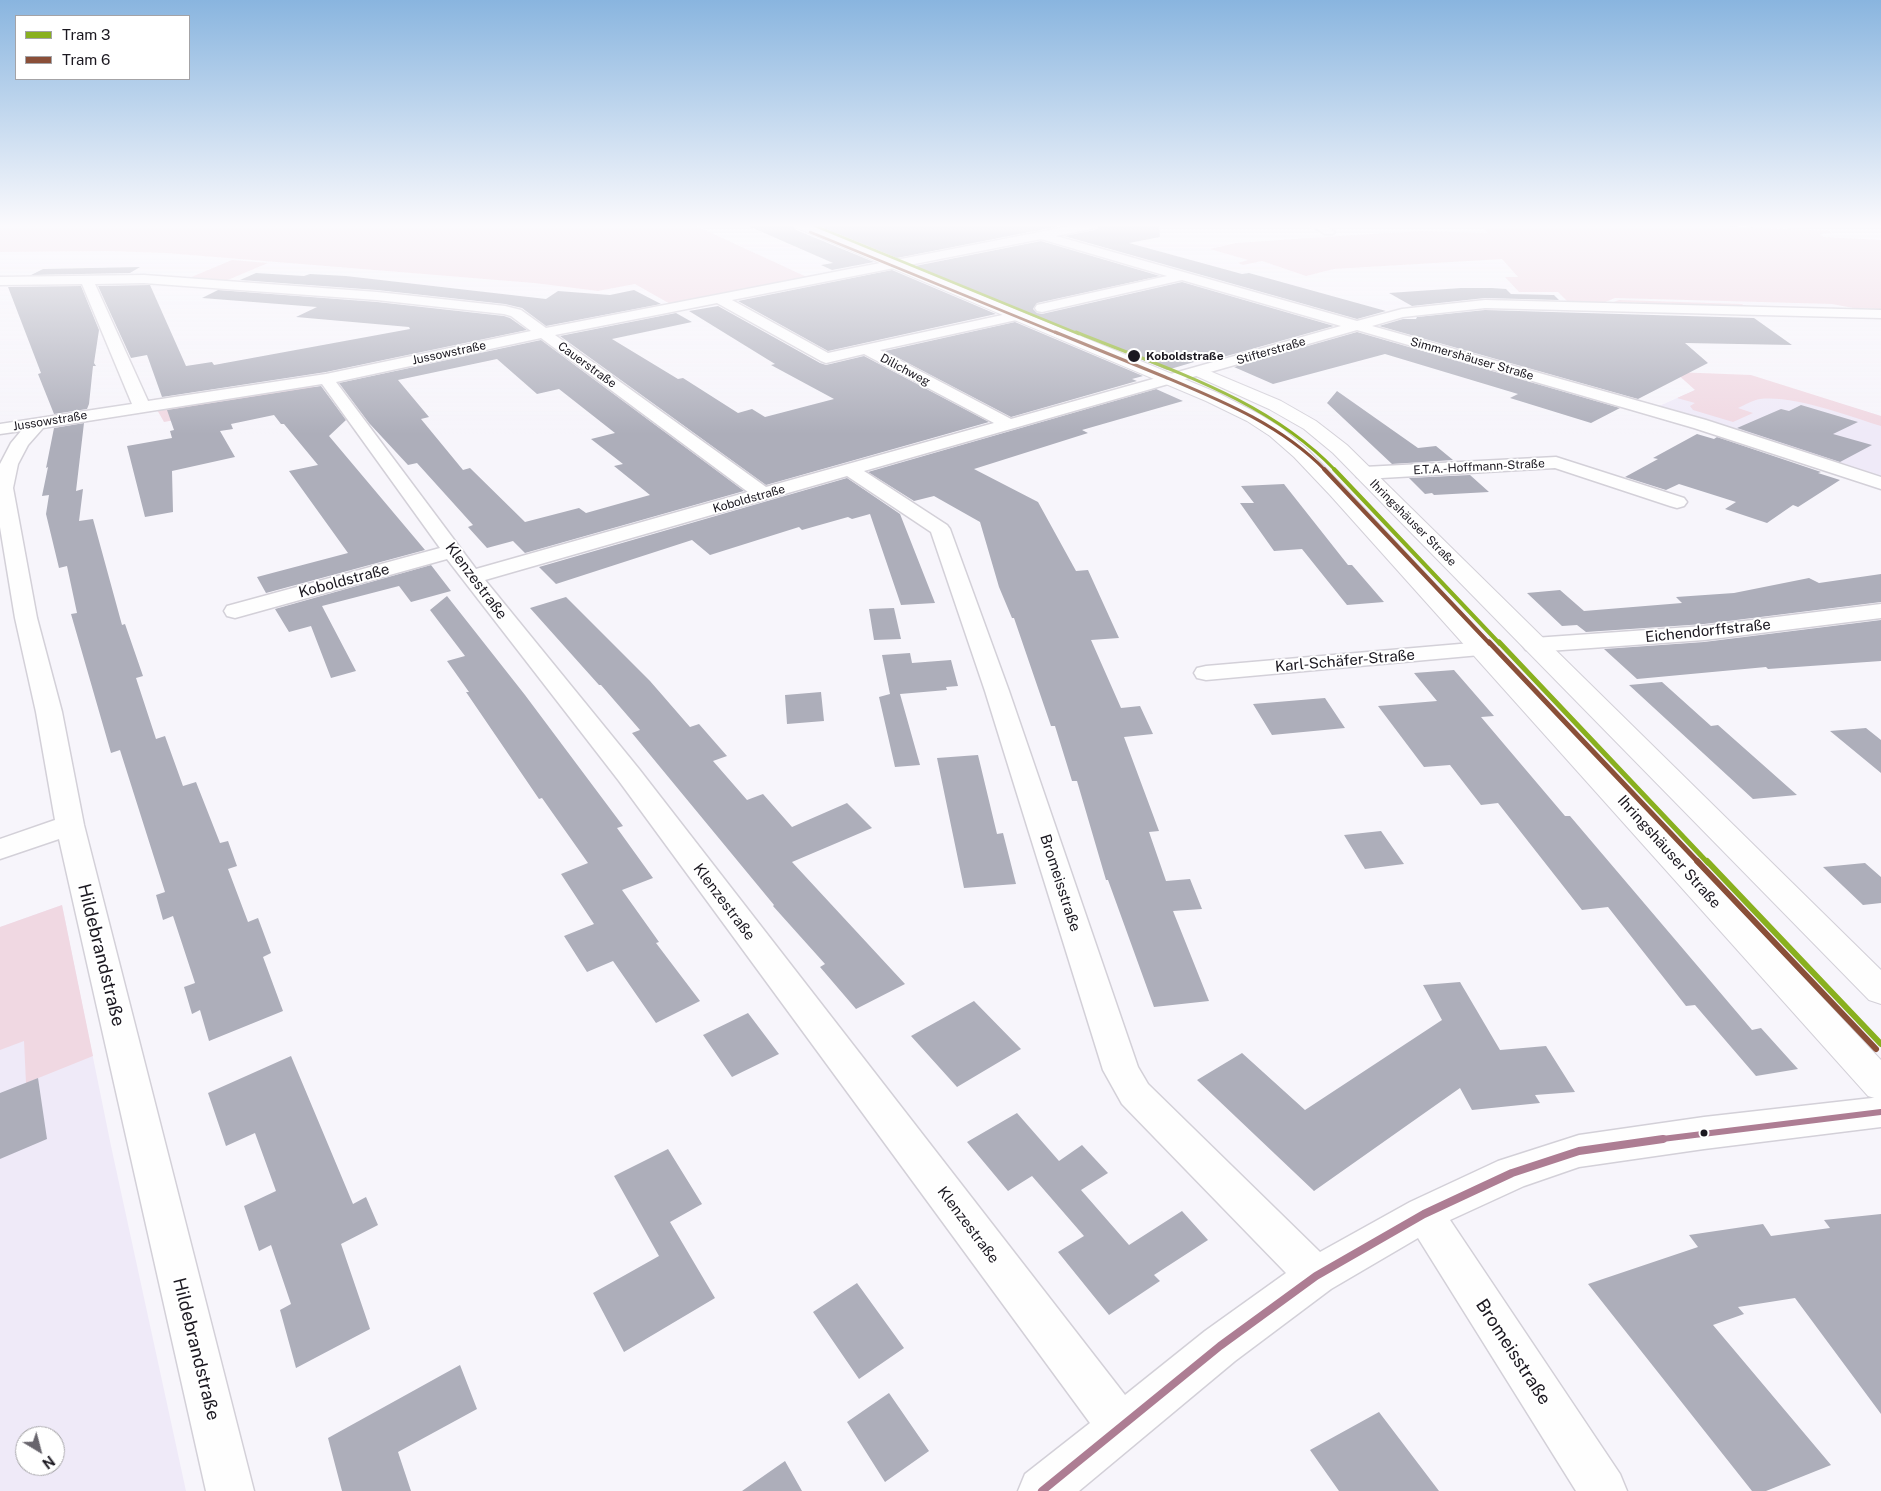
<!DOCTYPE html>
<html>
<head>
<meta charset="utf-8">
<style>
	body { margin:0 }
	#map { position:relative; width:1881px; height:1491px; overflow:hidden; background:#f7f5fb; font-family:"Public Sans",sans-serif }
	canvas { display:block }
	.legend { position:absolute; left:15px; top:15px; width:175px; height:65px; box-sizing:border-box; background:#fff; border:1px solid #a4a3a6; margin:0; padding:6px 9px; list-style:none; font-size:15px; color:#1b1820 }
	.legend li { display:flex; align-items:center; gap:10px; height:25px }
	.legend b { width:25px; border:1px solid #a4a3a6 }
	.north { position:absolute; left:15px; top:1426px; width:50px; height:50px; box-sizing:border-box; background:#fff; border:1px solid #a4a3a6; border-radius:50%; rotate:143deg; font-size:14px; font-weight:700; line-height:20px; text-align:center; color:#1b1820 }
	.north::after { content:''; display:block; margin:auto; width:18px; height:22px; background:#68656d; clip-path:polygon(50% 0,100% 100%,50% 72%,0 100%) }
</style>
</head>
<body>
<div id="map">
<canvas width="1881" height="1491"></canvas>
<ul class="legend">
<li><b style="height:6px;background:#89b01f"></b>Tram 3</li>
<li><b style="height:6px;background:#8a4f38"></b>Tram 6</li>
</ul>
<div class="north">N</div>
</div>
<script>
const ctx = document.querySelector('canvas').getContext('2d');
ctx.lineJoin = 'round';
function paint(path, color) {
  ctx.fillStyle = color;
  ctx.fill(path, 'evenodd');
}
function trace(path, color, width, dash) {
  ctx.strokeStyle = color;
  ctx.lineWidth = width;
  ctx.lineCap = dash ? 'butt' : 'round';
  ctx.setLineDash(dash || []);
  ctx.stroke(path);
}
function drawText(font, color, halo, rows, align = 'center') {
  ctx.font = font + ' "Public Sans",sans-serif';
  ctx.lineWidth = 4;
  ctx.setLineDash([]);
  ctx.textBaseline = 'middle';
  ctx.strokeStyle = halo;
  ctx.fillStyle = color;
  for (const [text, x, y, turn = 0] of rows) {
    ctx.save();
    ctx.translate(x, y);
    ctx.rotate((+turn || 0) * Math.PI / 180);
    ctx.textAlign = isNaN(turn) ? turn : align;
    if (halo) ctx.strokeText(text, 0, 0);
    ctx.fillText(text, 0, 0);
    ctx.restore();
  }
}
const built = new Path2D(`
	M1695,390L1802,392L1881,416V478L1657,407Z
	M62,905L111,1146L186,1491H0V927ZM25,1436H55V1466H25Z`);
const green = new Path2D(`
	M0,225H694L809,278L672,305L635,284L598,291L534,283L166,253L108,251L0,252Z
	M1482,225H1708L1829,231L1832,233L1820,234L1824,237L1881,240V309L1853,308L1832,304L1615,298L1601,304L1569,303L1558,292H1519L1505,277H1518L1502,259L1334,269L1306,276L1262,261L1243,265L1238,263L1248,260L1210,249L1236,243L1340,236L1421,231L1487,233Z
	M232,260L268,263L223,282L184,280Z
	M1619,300L1742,304L1745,306L1614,302Z
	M1675,372L1751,375L1881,416V426C1848,416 1794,395 1760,399C1753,400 1745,405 1738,408L1753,413L1733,422L1693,410L1690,406L1695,403L1677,398L1695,390Z
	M313,385L319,394L164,422L156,408Z
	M62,905L93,1056L26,1083L24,1041L0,1050V927Z`);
const building = new Path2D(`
	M746,225H793L796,230L874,262L832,270L821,265L833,263Z
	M817,225H1065L897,258Z
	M1103,225H1159L1160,237L1129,243L1242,274L1249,273L1386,311L1357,319L1064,236L1095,230Z
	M1041,241L1160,276L1037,303L1033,309L1037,313L1042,314L1182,282L1334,326L1216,359L1211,357L1167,370L915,266Z
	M140,267L130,273L31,275L43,269Z
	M892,270L996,314L828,351L738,301Z
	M256,273L304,276L310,274L346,276L546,299L558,291L610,295L634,290L661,304L546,326L522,308L505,304L377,290L240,280Z
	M150,285L186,366L212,362L214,365L410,329L409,327L296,317L317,307L202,298L218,290L377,302L504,316L510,318L527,330L326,372L162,397L147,355L131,358L98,286Z
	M81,286L99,330L94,363L96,366H93L89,404L87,409L54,414L38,374L41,373L8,287Z
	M1461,288H1492L1506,289L1511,294L1554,295L1559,300L1485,298L1412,306L1389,293Z
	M718,306L820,363L826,365L864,356L989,422L766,485L560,336L676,313L692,322L612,339L678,379L683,378L738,413L752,409L765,417L834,399L771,365L775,364L689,311Z
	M1485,310L1754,318L1792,345L1685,343L1708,363L1638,399L1379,326L1403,319H1416L1417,317Z
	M1015,322L1143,376L1132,379L1137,381L1011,417L885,351Z
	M1357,332L1620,408L1591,423L1510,398L1518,394L1385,354L1273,384L1234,367Z
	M541,340L744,491L525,553L513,541L487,548L468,527L473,525L417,463L408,465L369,423L339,383ZM497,359L537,394L559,389L615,433L591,439L623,464L614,466L650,495L586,513L579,508L525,522L470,468L463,470L421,419L429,417L398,380Z
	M321,386L346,420L329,436L425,550L266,593L257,577L348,553L289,471L318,465L284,424H281L274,415L231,424L233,429L220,431L235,457L172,471L173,512L145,517L127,446L172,438L170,431L174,430L167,410Z
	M1156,389L1183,401L1082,430L1088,433L974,469L1038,502L1076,571L1088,570L1119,638L1091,640L1121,708L1140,706L1153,734L1124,737L1159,831L1149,832L1166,881L1190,879L1202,909L1173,911L1209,1001L1154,1007L1108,880H1106L1077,781H1072L1055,726H1051L1014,618H1012L999,587L980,522L934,496L914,501L868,472Z
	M1337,391L1418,448L1436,446L1453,460L1392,464L1327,403Z
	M1801,405L1858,422L1833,434L1872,445L1840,462L1737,428L1781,409L1789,411Z
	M84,423L76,491L83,489L79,521L93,519L122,625L125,624L143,676L136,678L156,739L165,736L183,786L196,782L220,843L228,841L237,866L228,869L248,922L258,918L271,953L263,957L283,1011L209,1041L200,1010L192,1014L184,987L195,983L173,916L163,920L156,895L165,892L120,750L111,753L71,614L77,613L67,566L59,568L46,514L49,495L42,496L48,467L46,468L54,428Z
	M1697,434L1714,439L1717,437L1821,472L1818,473L1840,480L1798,507L1793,505L1767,523L1725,509L1736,502L1679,484L1666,490L1625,477L1658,459L1653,458Z
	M1470,475L1489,492L1434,495L1432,493L1425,494L1409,478Z
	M847,478L900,514L935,603L901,605L870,514L852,519L848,517L802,530L799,527L710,555L692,540L556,584L539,567Z
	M1284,484L1348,565H1352L1384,602L1347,605L1302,549L1274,551L1240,503H1254L1241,486Z
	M431,565L451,591L411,602L399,586L322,606L356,671L331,678L311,626L289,632L275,609Z
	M1881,574V602L1704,624L1586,632L1577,625L1562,626L1527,593L1560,590L1584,611L1682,603L1676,597L1734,593L1809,578L1819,583Z
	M447,596L525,695L623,826L617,828L653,878L622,890L659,942L656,943L700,1001L656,1023L613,961L587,972L564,936L594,924L561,874L588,863L542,798L539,799L466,692H469L447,661L465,656L430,610Z
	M566,597L650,681L690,727L699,724L727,756L713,761L747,800L763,794L792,827L847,803L872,828L792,862L905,984L856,1009L820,967L825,964L773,906L774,905L632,733L640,730L601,685H599L530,608Z
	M894,608L901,639L874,640L869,609Z
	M1881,620V661L1768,669L1766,667L1637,679L1604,649L1704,642Z
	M910,653L912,663L951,660L958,686L946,687L947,690L900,694L920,765L895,767L879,697L890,694L882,655Z
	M1454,670L1494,716L1481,717L1565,816H1570L1752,1030L1761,1028L1798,1069L1756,1076L1695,1005L1686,1006L1608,907L1582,910L1498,803L1481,805L1450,765L1424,767L1378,706L1437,701L1414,673Z
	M1662,682L1711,726L1718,725L1797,795L1753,799L1629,685Z
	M821,692L824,721L787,724L785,695Z
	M1325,698L1345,728L1272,735L1253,704Z
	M1866,728L1881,740V773L1830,731Z
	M978,755L997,834L1003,833L1016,884L964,888L937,758Z
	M1381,831L1404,864L1365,869L1344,835Z
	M1865,863L1881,877V903L1863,905L1823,867Z
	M1460,982L1500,1050L1546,1046L1575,1092L1535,1095L1540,1103L1472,1110L1460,1088L1314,1191L1197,1080L1242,1053L1305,1110L1442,1020L1423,985Z
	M974,1001L1021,1049L957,1087L911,1036Z
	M748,1013L779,1054L732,1077L703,1035Z
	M291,1056L353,1204L366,1197L378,1225L341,1244L370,1329L296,1368L280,1310L291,1304L271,1245L259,1251L244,1206L276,1191L255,1133L226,1146L208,1093Z
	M38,1078L47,1139L0,1159V1093Z
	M1017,1113L1059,1161L1082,1145L1108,1173L1081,1190L1129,1245L1182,1211L1208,1240L1154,1275L1160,1281L1109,1315L1058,1252L1084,1236L1032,1176L1008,1191L967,1142Z
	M668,1149L702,1204L670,1222L715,1298L624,1352L593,1293L659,1256L614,1176Z
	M1881,1214V1414L1795,1298L1738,1307L1744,1314L1713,1325L1831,1465L1766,1491H1752L1588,1284L1698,1247L1689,1235L1763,1224L1771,1236L1830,1228L1824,1220Z
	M857,1283L904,1348L859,1379L813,1312Z
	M460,1365L477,1409L398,1452L411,1491H342L328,1438Z
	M889,1393L929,1451L885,1482L847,1422Z
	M1379,1412L1439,1491H1339L1310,1450Z
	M785,1461L802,1491H742Z`);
const street = new Path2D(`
	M1076,225H1101L1095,228L1056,236L1357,321L1402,309L1485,300L1881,310V318L1485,308L1403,317L1372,326L1706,420L1881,477V489L1694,428L1357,330L864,471L947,525L950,529L1009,691L1138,1067L1148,1084L1320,1252L1410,1202L1498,1161L1579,1135L1704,1117L1881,1097V1127L1704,1149L1579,1167L1524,1186L1450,1220L1620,1474L1627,1491H1576L1418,1238L1331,1289L1235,1361L1079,1491H1018L1025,1474L1090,1423L619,781L447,559L235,618L227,616L224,611L227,606L440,548L322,384L43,428L28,445L18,464L13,488L37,618L62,712L84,825L254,1491H206L59,839L0,859V839L55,820L36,712L15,618L0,527V464L11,443L21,431L0,434V424L132,404L82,284L0,285V277L144,275L377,292L505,306L521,310L546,328ZM1041,239L1167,276L1037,305L1035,308L1037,311L1042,312L1182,280L1341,326L1011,419L880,350L1021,319L1023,316L1021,313L1016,312L828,353L732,300ZM144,283L377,300L504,314L511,316L531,331L326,374L148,401L95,284ZM717,303L821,361L826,363L864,354L994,423L766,487L555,335ZM541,338L748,492L476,569L336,382ZM847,476L931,532L985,691L1103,1070L1122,1104L1286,1273L1205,1331L1125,1395L639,769L485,580Z
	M1310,225H1325L1335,232L1333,234H1325Z
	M1556,457L1684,498L1687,502L1684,506L1677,508L1670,506L1555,468L1364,479L1357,477L1355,473L1357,469L1364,467Z
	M1881,604V618L1704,640L1534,652L1526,650L1522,645L1526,640L1534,638L1704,626Z
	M1483,642L1491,644L1495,649L1491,654L1206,680L1197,678L1194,673L1197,668L1206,666Z`);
const primary = new Path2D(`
	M795,225H812L1218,393L1259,414L1282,428L1307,449L1344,487L1881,1060V1100L1868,1096L1330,495L1294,457L1270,436L1247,421L1206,401L797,228Z
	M1200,367L1281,401L1316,421L1347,445L1881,970V1004L1869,1000L1333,453L1304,429L1269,409L1194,375L1192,372L1194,369Z`);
const bus1Far1 = new Path2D(`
	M1654,1140L1881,1112`);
const bus1 = new Path2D(`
	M1042,1491L1220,1346L1316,1276L1424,1214L1512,1173L1579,1151L1663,1139`);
const tram1Far4 = new Path2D(`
	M813,225L1079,334`);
const tram1Far3 = new Path2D(`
	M1076,332C1166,369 1266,398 1335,470`);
const tram1Far2 = new Path2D(`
	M1334,469L1500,644`);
const tram1Far1 = new Path2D(`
	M1499,642L1708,863`);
const tram1 = new Path2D(`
	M1707,861L1881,1044`);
const tram2Far4 = new Path2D(`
	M810,232L1059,334`);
const tram2Far3 = new Path2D(`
	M1055,332C1092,347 1128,362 1165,377C1222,401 1281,425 1325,470`);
const tram2Far2 = new Path2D(`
	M1324,469L1490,644`);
const tram2Far1 = new Path2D(`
	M1489,642L1699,863`);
const tram2 = new Path2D(`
	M1697,861L1876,1049`);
const markers = [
	[1134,356,7,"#1b1820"],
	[1704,1133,4.5,"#1b1820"]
];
const farStreetnames = [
	["Stifterstraße",1271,351,-16],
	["Jussowstraße",449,353,-12],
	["Simmershäuser Straße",1472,359,16],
	["Cauerstraße",587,365,36],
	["Dilichweg",905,370,28],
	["Jussowstraße",50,421,-9],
	["E.T.A.-Hoffmann-Straße",1479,467,-3],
	["Koboldstraße",749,499,-16],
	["Ihringshäuser Straße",1413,523,45]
];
const farStopnames = [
	["Koboldstraße",1146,356]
];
const streetNames = [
	["Koboldstraße",344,581,-15],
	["Klenzestraße",476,581,53],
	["Eichendorffstraße",1708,631,-6],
	["Karl-Schäfer-Straße",1345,661,-5],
	["Ihringshäuser Straße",1669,852,48],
	["Bromeisstraße",1060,883,72],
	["Klenzestraße",724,902,53],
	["Klenzestraße",968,1225,53]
];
const nearStreetnames = [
	["Hildebrandstraße",101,955,76],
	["Hildebrandstraße",196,1349,76],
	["Bromeisstraße",1513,1352,57]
];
paint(built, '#efeaf8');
paint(green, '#f0d8e2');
paint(building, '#adaeba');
trace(street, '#d3d0d8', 3);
trace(primary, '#d3d0d8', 2);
paint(street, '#fefefe');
paint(primary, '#fefefe');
trace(bus1Far1, '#ad7d93', 6);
trace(bus1, '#ad7d93', 8);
trace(tram1Far4, '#89b01f', 2.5);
trace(tram1Far3, '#89b01f', 3);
trace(tram1Far2, '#89b01f', 4);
trace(tram1Far1, '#89b01f', 5);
trace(tram1, '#89b01f', 6);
trace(tram2Far4, '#8a4f38', 2.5);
trace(tram2Far3, '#8a4f38', 3);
trace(tram2Far2, '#8a4f38', 4);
trace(tram2Far1, '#8a4f38', 5);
trace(tram2, '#8a4f38', 6);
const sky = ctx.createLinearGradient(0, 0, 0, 434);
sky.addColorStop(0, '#89b5df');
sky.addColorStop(0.52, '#fbfafd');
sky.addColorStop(1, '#fbfafd00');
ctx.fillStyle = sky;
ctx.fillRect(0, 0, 1881, 434);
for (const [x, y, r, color] of markers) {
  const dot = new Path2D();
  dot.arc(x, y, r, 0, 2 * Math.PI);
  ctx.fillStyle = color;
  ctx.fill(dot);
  trace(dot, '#fff', 2);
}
drawText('12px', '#1b1820', '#fff', farStreetnames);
drawText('bold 12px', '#1b1820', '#fff', farStopnames, 'left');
drawText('15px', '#1b1820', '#fff', streetNames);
drawText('18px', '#1b1820', '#fff', nearStreetnames);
</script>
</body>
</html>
